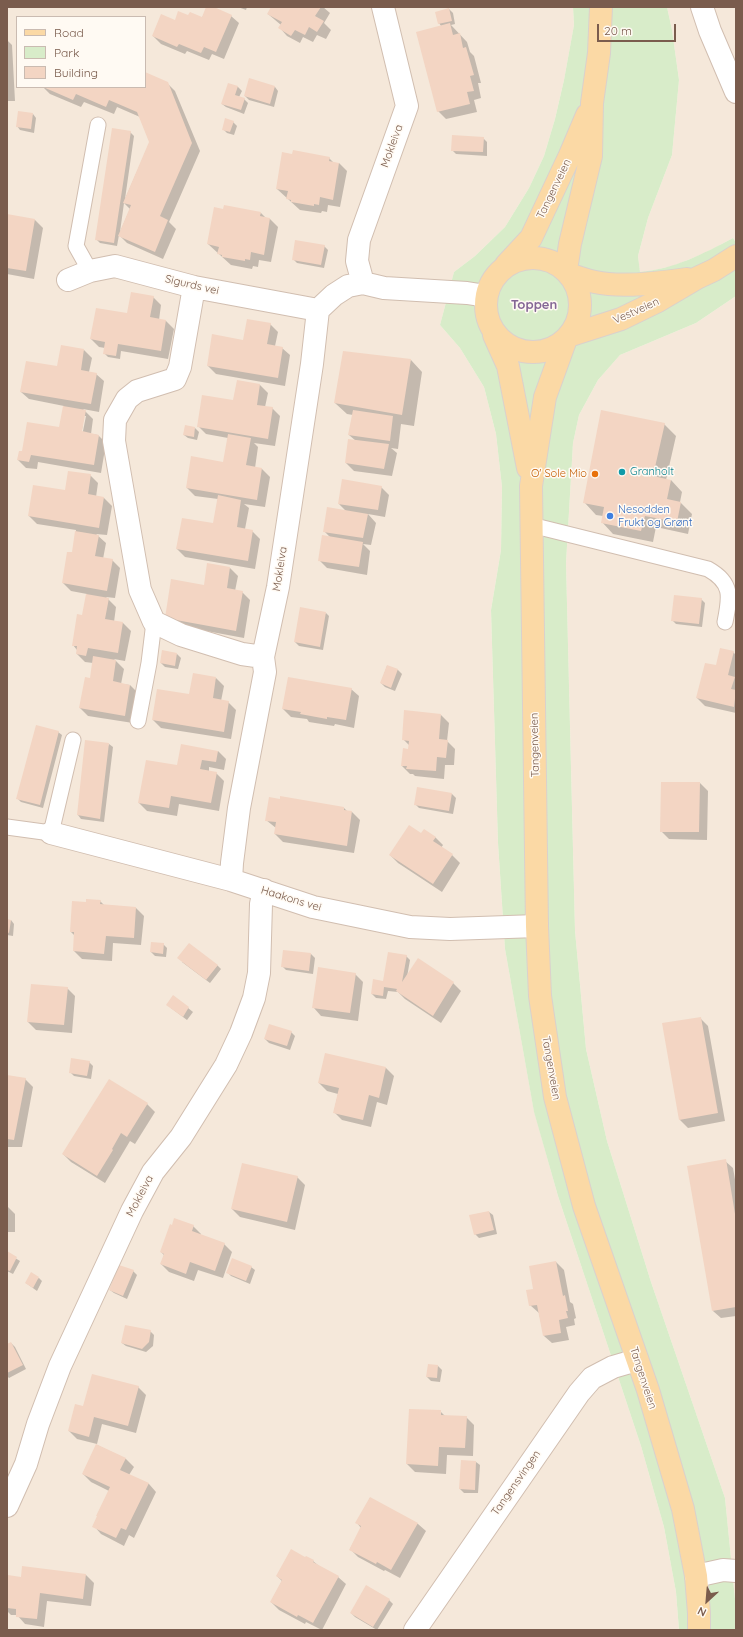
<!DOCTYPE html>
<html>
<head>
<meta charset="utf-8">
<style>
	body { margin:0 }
	#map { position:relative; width:743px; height:1637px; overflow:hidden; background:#fdf6ec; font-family:Quicksand,sans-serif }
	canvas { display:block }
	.frame { position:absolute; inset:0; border:8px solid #7a5c4d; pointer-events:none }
	.legend { position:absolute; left:16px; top:16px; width:130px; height:72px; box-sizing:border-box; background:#fffaf3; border:1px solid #cabbb1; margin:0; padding:5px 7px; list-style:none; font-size:12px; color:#7a5c4d }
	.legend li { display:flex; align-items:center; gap:8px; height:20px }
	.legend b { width:20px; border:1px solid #cabbb1 }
	.north { position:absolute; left:687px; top:1581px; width:40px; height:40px; -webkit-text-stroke:3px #fffaf3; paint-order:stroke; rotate:206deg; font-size:11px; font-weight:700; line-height:16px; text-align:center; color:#7a5c4d }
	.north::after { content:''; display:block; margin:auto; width:14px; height:18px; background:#7a5c4d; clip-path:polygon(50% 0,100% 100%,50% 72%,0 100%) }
	.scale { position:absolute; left:597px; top:24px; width:79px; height:18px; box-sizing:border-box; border:2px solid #7a5c4d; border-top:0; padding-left:5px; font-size:12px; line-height:14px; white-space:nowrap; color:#7a5c4d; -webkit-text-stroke:3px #fffaf3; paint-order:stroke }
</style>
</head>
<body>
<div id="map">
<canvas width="743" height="1637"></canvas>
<div class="frame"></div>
<ul class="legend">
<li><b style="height:5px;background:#fbd9a5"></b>Road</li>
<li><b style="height:11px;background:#d8ecc9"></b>Park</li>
<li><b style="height:11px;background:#f3d5c3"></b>Building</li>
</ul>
<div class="north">N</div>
<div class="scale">20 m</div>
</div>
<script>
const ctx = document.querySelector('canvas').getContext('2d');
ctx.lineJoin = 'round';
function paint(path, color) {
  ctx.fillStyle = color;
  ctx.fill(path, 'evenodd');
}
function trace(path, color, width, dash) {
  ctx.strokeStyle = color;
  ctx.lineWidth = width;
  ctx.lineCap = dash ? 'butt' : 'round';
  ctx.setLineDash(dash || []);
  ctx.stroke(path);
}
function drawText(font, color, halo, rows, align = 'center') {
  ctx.font = font + ' Quicksand,sans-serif';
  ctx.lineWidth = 3;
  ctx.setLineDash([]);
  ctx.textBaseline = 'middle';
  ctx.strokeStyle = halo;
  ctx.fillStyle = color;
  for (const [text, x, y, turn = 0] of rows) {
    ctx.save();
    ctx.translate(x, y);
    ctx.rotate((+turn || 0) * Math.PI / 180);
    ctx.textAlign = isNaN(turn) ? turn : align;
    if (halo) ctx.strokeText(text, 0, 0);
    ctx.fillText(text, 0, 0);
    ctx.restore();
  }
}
const residential = new Path2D(`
	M7,7H573L574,25L564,80L555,119L544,156L529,188L505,227L475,256L454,272L440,325L460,348L484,387L496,434L502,487L501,550L491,610L498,843L505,949L534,1111L558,1196L641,1446L664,1527L676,1592L679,1630H7ZM17,17H145V87H17Z
	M667,7H736V243L733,238L705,253L673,266L640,273L638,256L648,218L672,155L679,80L672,30Z
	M736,296V1624L735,1599L725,1498L651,1282L607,1141L586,1049L575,931L566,563L573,443L579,415L598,380L620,355L696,323Z`);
const green = new Path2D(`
	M573,7H667L672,30L679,80L672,155L648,218L638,256L640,272C674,269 703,254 733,238L736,243V296L696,323L620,355L598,380L579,415L573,443L566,563L575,931L586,1049L607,1141L651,1282L725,1498L735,1599L736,1630H679L676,1592L664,1527L641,1446L558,1196L534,1112L505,949L498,843L491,610L501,550L502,487L496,434L484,387L460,348L440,325L454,272L475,256L505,227L529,188L544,156L555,119L564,80L574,25Z`);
const shadow = new Path2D(`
	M207,7H211L231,16L239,23L224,59L212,54L209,60L187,51L185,54L161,44L153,36L175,21L189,16L202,18Z
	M238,7H247L246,10Z
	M272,7H323L330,13L324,23L331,30L326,39L317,35L313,42L303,37L300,43L287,36L280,28L281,25L268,14Z
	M449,9L453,13L455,24L451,25L467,42L470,52L474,56L481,83H478L481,98L474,100L477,112L446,119L438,111L441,26L439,23Z
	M7,40L12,45L15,101H7Z
	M145,73L167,83L175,91L200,151L169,222L176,229L163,259L127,243L119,235L117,246L100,243L96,239L130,132L134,136L125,199L150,142L140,117L117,107L114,114L84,102L81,107L50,94L43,87H145ZM124,203L130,209L120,232Z
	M229,84L238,87L242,91L239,97L244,99L248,103L244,114L226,107L222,104Z
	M275,87L278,91L274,107L249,100L245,96Z
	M33,114L36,118L34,133L20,130L17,126Z
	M233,122L237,126L234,135L227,133L223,129Z
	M483,138L487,142V156L456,154L452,150Z
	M329,158L334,163H339L347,171L340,207L328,205L327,212L322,211L321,213L300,210L277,189Z
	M261,213L266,218L270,219L278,227L271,262L259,260L258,267L253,266L252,269L231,265L208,244Z
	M7,215L35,220L43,228L34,279L7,274Z
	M324,246L328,250L324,268L297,263L293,259Z
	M153,297L161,305L159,320L166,321L174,329L168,359L121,351L120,359L108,357L104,353L105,348L99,347L91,339Z
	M270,324L278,332L275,346L282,348L290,355L285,386L216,374L208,366Z
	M84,350L92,358L89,372L96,374L104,381L99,412L83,409L93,419L91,434L98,435L106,443L101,473L38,462L37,469L26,468L18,460L23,452L60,428L64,406L29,399L21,392ZM84,416H86L82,436H81Z
	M411,360L422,372L414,426L401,424L398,449L391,448L397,453L392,476L354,471L346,463L356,441L349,435L353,415L347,414L335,403Z
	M238,381L260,385L268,393L265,407L272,408L280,416L275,446L254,443L258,447L255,468L262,469L270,477L265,507L244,504L249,508L245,529L252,531L260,539L255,569L185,557L177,549L214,524L218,499L195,496L187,488L224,463L228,438L206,434L198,426L234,402Z
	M664,424L676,436L666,480H671L682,492L680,502L692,514L688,534L656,527L653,542L613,534L602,522L603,516L596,515L585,503Z
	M195,428L199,432L197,440L188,438L184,435Z
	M90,475L98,483L96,497L104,498L112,506L107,535L96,534L106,543L103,559L112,560L120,568L115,598L106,597L116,607L114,622L123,623L131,631L125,661L114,659L124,669L121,684L130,685L138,693L133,723L88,716L80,708L91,679L93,663L85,662L77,654V650L73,645L83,617L87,594L71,591L63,583L73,554L76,530L37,524L29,516Z
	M381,487L389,495L385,517L368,514L376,523L371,545L363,544L370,551L367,575L327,568L319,560L331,538L324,531L346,511L339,504Z
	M230,568L238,576L235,591L242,592L250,600L244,638L174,625L166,617L204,586Z
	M701,599L705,603L702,627L676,624L672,620Z
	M326,613L329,616L323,650L299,646L295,642Z
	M733,652L736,655V713L705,706L697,698L716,666Z
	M177,654L181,658L178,669L165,667L161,663Z
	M387,666L398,670L402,674L395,691L385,687L381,683Z
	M216,678L224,686L221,701L228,702L236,710L231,739L161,728L153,720Z
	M351,689L359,696L354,728L335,724L334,726L309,722L307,719L291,717L283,709Z
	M405,711L441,715L449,723L447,741L455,749L454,765H445L444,779L415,776L413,774H410L402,766L410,746L403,739Z
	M58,732L62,735L43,808L21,802L18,799Z
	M109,744L113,747L104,822L81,819L78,815Z
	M218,751L226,759L224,770L209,767V772L216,773L224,781L219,811L179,804L177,816L147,811L139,803L178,767Z
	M700,783L708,791L707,840L669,839L661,831Z
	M418,788L452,794L456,798L453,814L419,808L415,804Z
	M281,797L344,808L348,812H352L360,820L354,853L283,842L275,834L276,828L266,820L281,800Z
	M422,835L435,837L443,845L441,848L452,855L460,863L442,892L398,863L390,855Z
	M100,901L104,905L136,908L144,916L141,945L113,943L112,961L82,959L74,951L75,936L71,932L87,903Z
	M7,920H11L14,924L13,936L7,935Z
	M163,944L167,948L166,957L155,956L151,952Z
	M311,954L315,958L313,974L286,970L282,966Z
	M406,956L410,960L407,977L453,983L461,991L441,1023L405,999L398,992L388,991L386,999L376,998L372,994L384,982Z
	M182,962L217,965L221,969L210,983Z
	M355,974L363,982L358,1021L321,1016L314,1008Z
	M67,988L75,996L72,1033L36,1030L28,1022Z
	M173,996L193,1012L187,1020L171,1008Z
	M700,1018L708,1026L725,1121L688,1128L680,1120Z
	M291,1032L295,1036L290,1050L269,1043L265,1039Z
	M89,1062L93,1066L91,1079L74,1076L70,1072Z
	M386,1068L394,1076L387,1105L377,1102L371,1127L342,1120L334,1112L338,1094L327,1091L319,1083Z
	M7,1076L25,1079L33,1087L22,1147H7Z
	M147,1104L155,1112L135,1144L130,1141L105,1183L71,1162L63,1154Z
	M725,1161L733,1168L736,1185V1316L721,1318L713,1311Z
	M297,1177L305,1185L295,1230L240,1217L232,1209Z
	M7,1206L15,1214V1232H7Z
	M489,1212L493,1215L497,1234L479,1238L475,1234Z
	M193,1226L201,1234V1236L224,1244L232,1252L223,1278L198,1270L194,1281L169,1272L161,1264L164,1255L161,1252Z
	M7,1253L20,1261L13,1274L7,1271Z
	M556,1262L564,1270L570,1302L573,1304L576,1318L574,1319L575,1325L566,1327L569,1340L552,1343L544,1336L539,1313L530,1305L535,1289Z
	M251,1267L255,1270L250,1284L231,1276L227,1272Z
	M133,1271L137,1275L127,1299L114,1293L110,1290Z
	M39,1278L42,1281L37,1291L26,1283Z
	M150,1331L154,1335L153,1346L146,1352L126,1346L122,1343Z
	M11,1343L15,1347L26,1369L9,1378L7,1376V1345Z
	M438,1366L442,1370L440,1382L431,1381L427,1377Z
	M138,1387L146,1395L136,1433L102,1424L97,1444L77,1439L69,1431L83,1407Z
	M440,1411L445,1416L466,1417L474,1425L473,1456L447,1455L446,1474L415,1472L407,1464Z
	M97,1445L126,1459L134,1467L129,1475L149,1484L156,1492L134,1538L129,1535L124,1546L101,1534L94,1526L109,1491L91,1482L83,1474Z
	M476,1462L480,1465L478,1493H464L460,1489Z
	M370,1498L418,1524L426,1531L400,1578L385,1570L384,1571L358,1557L350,1549L361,1528L357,1523Z
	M306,1559L313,1561L319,1566L338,1577L346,1584L322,1630L306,1622L305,1624L279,1610L271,1602L282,1581L277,1576Z
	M86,1575L94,1583L91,1606L47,1601L44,1627L25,1624L17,1615H11L7,1611V1585L22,1578Z
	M389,1600L393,1604L377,1630L355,1617L351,1613Z`);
const building = new Path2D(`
	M206,7H214L232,15L216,52L204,47L201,53L179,44L177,47L152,36L161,14L175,20L178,11L188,15L190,12L202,17Z
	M271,7H321L315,16L324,21L317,32L309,27L305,35L295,30L291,36L278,28L282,22L267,14Z
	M449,8L452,21L438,24L435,12Z
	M450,23L453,35L460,33L463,48L466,47L474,75L470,76L474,91L467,92L470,104L437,112L416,32Z
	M145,72L168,82L192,143L160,216L168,220L155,252L118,236L131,205L123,203L149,142L137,112L109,100L106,107L76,94L73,100L43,87H145Z
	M249,78L275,86L270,104L244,96Z
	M228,83L238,86L235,95L245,98L241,110L221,104Z
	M18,111L33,113L31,129L16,127Z
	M225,118L234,121L230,132L222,130Z
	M112,128L131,131L114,243L95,240Z
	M452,135L484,137L483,152L451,151Z
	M293,150L330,157L329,161L339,163L333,200L320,197L319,205L314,204V206L291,202V200L286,199L288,191L276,189L282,152L292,154Z
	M224,205L261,212L260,216L270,218L264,255L251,252L250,260L245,259V261L222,257V255L217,254L219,247L207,244L214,207L223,209Z
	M7,214L35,219L26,271L7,268Z
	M295,240L325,245L321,265L292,260Z
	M131,292L154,296L150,317L166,320L161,351L118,344L116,356L103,354L105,342L90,339L96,308L127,313Z
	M247,319L271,323L267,344L283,347L278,378L207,366L212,334L243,340Z
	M61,345L84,349L81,370L97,373L91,404L20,392L26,361L57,366Z
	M343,351L411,359L402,415L334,403Z
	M237,380L260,384L257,405L273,407L268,439L197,427L202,395L233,400Z
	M63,406L86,410L82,431L99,435L94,465L31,455L29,462L17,460L19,451H22L27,422L59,427Z
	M353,410L393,416L390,441L348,435Z
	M601,410L665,423L653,476L671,480L667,499L681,502L677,522L645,516L641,531L601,523L604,507L583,503Z
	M185,425L195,427L194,437L183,435Z
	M228,434L251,438L246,465L262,468L257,500L186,488L191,456L223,462Z
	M348,439L389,444L384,469L345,463Z
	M68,471L91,474L88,494L104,497L99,528L28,516L33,485L65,490Z
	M342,479L382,486L378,510L338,504Z
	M218,495L241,500L237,527L253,530L248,561L176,549L182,518L213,523Z
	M327,507L368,514L363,538L323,532Z
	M75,531L99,535L95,556L113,559L107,591L62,583L67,552H72Z
	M322,535L363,542L359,567L318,561Z
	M207,563L230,567L227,588L243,591L236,631L165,618L171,579L204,585Z
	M86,594L109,598L105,619L123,622L118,653L88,648L86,656L76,654L77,646H72L77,614L82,615Z
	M674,595L702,598L699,624L671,621Z
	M300,607L326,612L320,647L294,642Z
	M720,648L734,651L728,675L735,677L731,689L736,690L734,707L696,698L705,663L716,665Z
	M162,650L177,653L175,666L160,663Z
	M93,656L116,660L113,681L130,685L125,716L79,708L85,677L90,678Z
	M387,665L398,669L391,688L380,683Z
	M193,673L216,677L213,698L229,701L224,732L152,720L157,689L189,694Z
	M288,677L352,688L346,720L327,717V719L300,714L301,712L282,709Z
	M404,710L441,714L439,739L448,740L446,758L437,757L436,771L406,769L407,766H401L403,748L408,749L409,741L402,740Z
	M36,725L59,731L40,805L16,799Z
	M85,740L109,743L100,819L77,815Z
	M181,744L218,751L216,762L202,760L200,769L217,772L211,803L171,796L169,808L138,803L146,760L177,765Z
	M661,782H700L699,832H660Z
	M417,787L452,793L449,811L414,805Z
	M280,796L344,807V810L352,811L347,846L274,834L276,822L265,821L269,797L280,799Z
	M409,825L421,833L424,829L436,837L433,841L453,854L433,884L389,855Z
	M86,899L101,900L100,904L136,907L134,938L106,936L104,954L73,951L74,932H70L72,901L86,902Z
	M7,919L11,920L9,933L7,932Z
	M151,942L164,943L163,954L150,952Z
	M189,943L218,965L206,980L177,958Z
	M283,950L311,953L309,971L281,967Z
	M388,952L407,955L402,982L418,958L454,982L433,1016L396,991L397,989L384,987L383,996L371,994L373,979L383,981Z
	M318,967L356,973L350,1013L312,1008Z
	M31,984L68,987L64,1025L27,1022Z
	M173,995L189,1007L183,1017L166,1005Z
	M701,1017L718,1113L679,1120L662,1023Z
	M269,1024L292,1031L287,1046L264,1039Z
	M325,1053L386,1067L379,1098L369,1095L363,1120L333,1113L339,1088L318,1083Z
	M71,1058L90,1061L87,1076L69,1073Z
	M7,1075L26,1078L14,1140L7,1139Z
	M109,1079L148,1103L127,1137L121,1133L112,1149L113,1150L97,1176L62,1154Z
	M726,1159L736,1220V1307L712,1311L687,1166Z
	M242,1163L298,1176L287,1222L231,1209Z
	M489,1211L494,1230L474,1235L469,1215Z
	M174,1218L194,1225L192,1231L225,1243L215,1271L190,1262L186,1274L160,1264L164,1254L160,1252L170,1224L172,1225Z
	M7,1251L17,1257L10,1271L7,1270Z
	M232,1258L252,1266L246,1281L226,1273Z
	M556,1261L563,1296L565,1295L568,1311H566L568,1318L559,1320L561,1333L543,1336L537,1305L529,1306L526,1290L533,1289L529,1266Z
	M119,1265L134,1270L123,1296L109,1290Z
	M31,1272L39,1277L33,1288L25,1283Z
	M125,1325L151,1330L149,1342L142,1349L121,1343Z
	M11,1342L23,1365L7,1373V1344Z
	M428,1364L438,1365L437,1378L426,1377Z
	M92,1374L139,1386L128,1426L94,1417L89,1437L68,1431L75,1404L83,1406Z
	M409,1409L441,1410V1415L467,1416L465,1448L439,1447L438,1466L406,1464Z
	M96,1444L126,1458L120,1470L149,1483L126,1530L121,1528L116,1538L92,1527L97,1516H96L110,1487L82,1474Z
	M461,1460L476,1461L475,1490L459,1489Z
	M370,1497L418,1523L391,1570L377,1562L376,1564L349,1550L361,1526L355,1523Z
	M291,1549L305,1557L306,1556L314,1560L313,1562L339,1576L313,1623L298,1615L297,1617L270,1602L282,1580L276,1576Z
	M22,1566L86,1574L83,1599L40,1593L37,1619L16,1617V1609L7,1608V1584L8,1575L21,1577Z
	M366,1585L390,1599L373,1627L350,1613Z`);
const service = new Path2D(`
	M90,271L76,246L98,125
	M531,525L708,569C733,583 730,597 725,622
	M138,721L149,663L154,622
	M7,827L51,833L73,740`);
const minor = new Path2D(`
	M702,7L710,31L736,92
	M68,280L90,271L115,266L194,287L318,310
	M363,283L357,261L359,240L407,106L383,7
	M194,287L180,367L175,379L137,391L127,399L115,420L114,441L140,590L154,622L181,635L242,654L263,657
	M51,833L231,880L313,907L410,927L450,929L537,926
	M231,880L232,863L239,808L265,672L263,657L278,587L312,364L318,310L334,295L348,286L363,283L384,288L467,293L486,296
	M7,1506L26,1464L38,1424L60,1366L132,1211L153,1172L181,1137L226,1065L241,1033L254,998L259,973L261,904L264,890
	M696,1576L723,1570L736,1571
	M415,1630L579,1393L592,1378L613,1367L637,1360`);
const primary = new Path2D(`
	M486 305a47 47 0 1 1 94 0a47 47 0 1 1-94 0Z
	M506,265L531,238L570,155L587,115
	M566,271L570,244L591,156L592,103L599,53L601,7
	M569,274C577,277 586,280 595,282C622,288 660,283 687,279
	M494,335L508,366L528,468
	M571,335L621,319L658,301L697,278L714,270L736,256
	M566,339L545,397L531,486L537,926L540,996L555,1097L584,1206L648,1390L683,1509L696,1576L699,1613V1630`);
const markers = [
	[622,472,4,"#0f9aa8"],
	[595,474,4,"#e8710a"],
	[610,516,4,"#3f7fe0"]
];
const streetNames = [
	["Mokleiva",392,146,-70],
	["Tangenveien",554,189,-64],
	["Sigurds vei",192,285,13],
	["Vestveien",636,311,-24],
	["Mokleiva",280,569,-81],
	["Tangenveien",535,745,-91],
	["Haakons vei",291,899,17],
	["Tangenveien",551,1068,80],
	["Mokleiva",140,1196,-62],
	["Tangenveien",643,1378,72],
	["Tangensvingen",516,1483,-55]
];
const cultureNames = [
	["Granholt",630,472]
];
const foodNames = [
	["O' Sole Mio",587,474]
];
const shopNames = [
	["Nesodden",618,510],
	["Frukt og Grønt",618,523]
];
const quarterNames = [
	["Toppen",534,305]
];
paint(residential, '#f5e8da');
paint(green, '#d8ecc9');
paint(shadow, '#0003');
paint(building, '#f3d5c3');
trace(service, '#d1beb0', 17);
trace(minor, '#d1beb0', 24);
trace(primary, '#dad1cd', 24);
trace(service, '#fff', 15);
trace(minor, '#fff', 22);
trace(primary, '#fbd9a5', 22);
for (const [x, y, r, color] of markers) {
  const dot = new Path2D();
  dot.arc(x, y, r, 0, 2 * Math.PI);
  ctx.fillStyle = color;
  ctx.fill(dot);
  trace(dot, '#fffaf3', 1.5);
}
drawText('11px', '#7a5c4d', '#fffaf3', streetNames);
drawText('11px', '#0d838f', '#fffaf3', cultureNames, 'left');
drawText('11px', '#c56008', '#fffaf3', foodNames, 'right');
drawText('11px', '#366cbe', '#fffaf3', shopNames, 'left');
drawText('bold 13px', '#846695', '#fffaf3', quarterNames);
</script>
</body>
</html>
